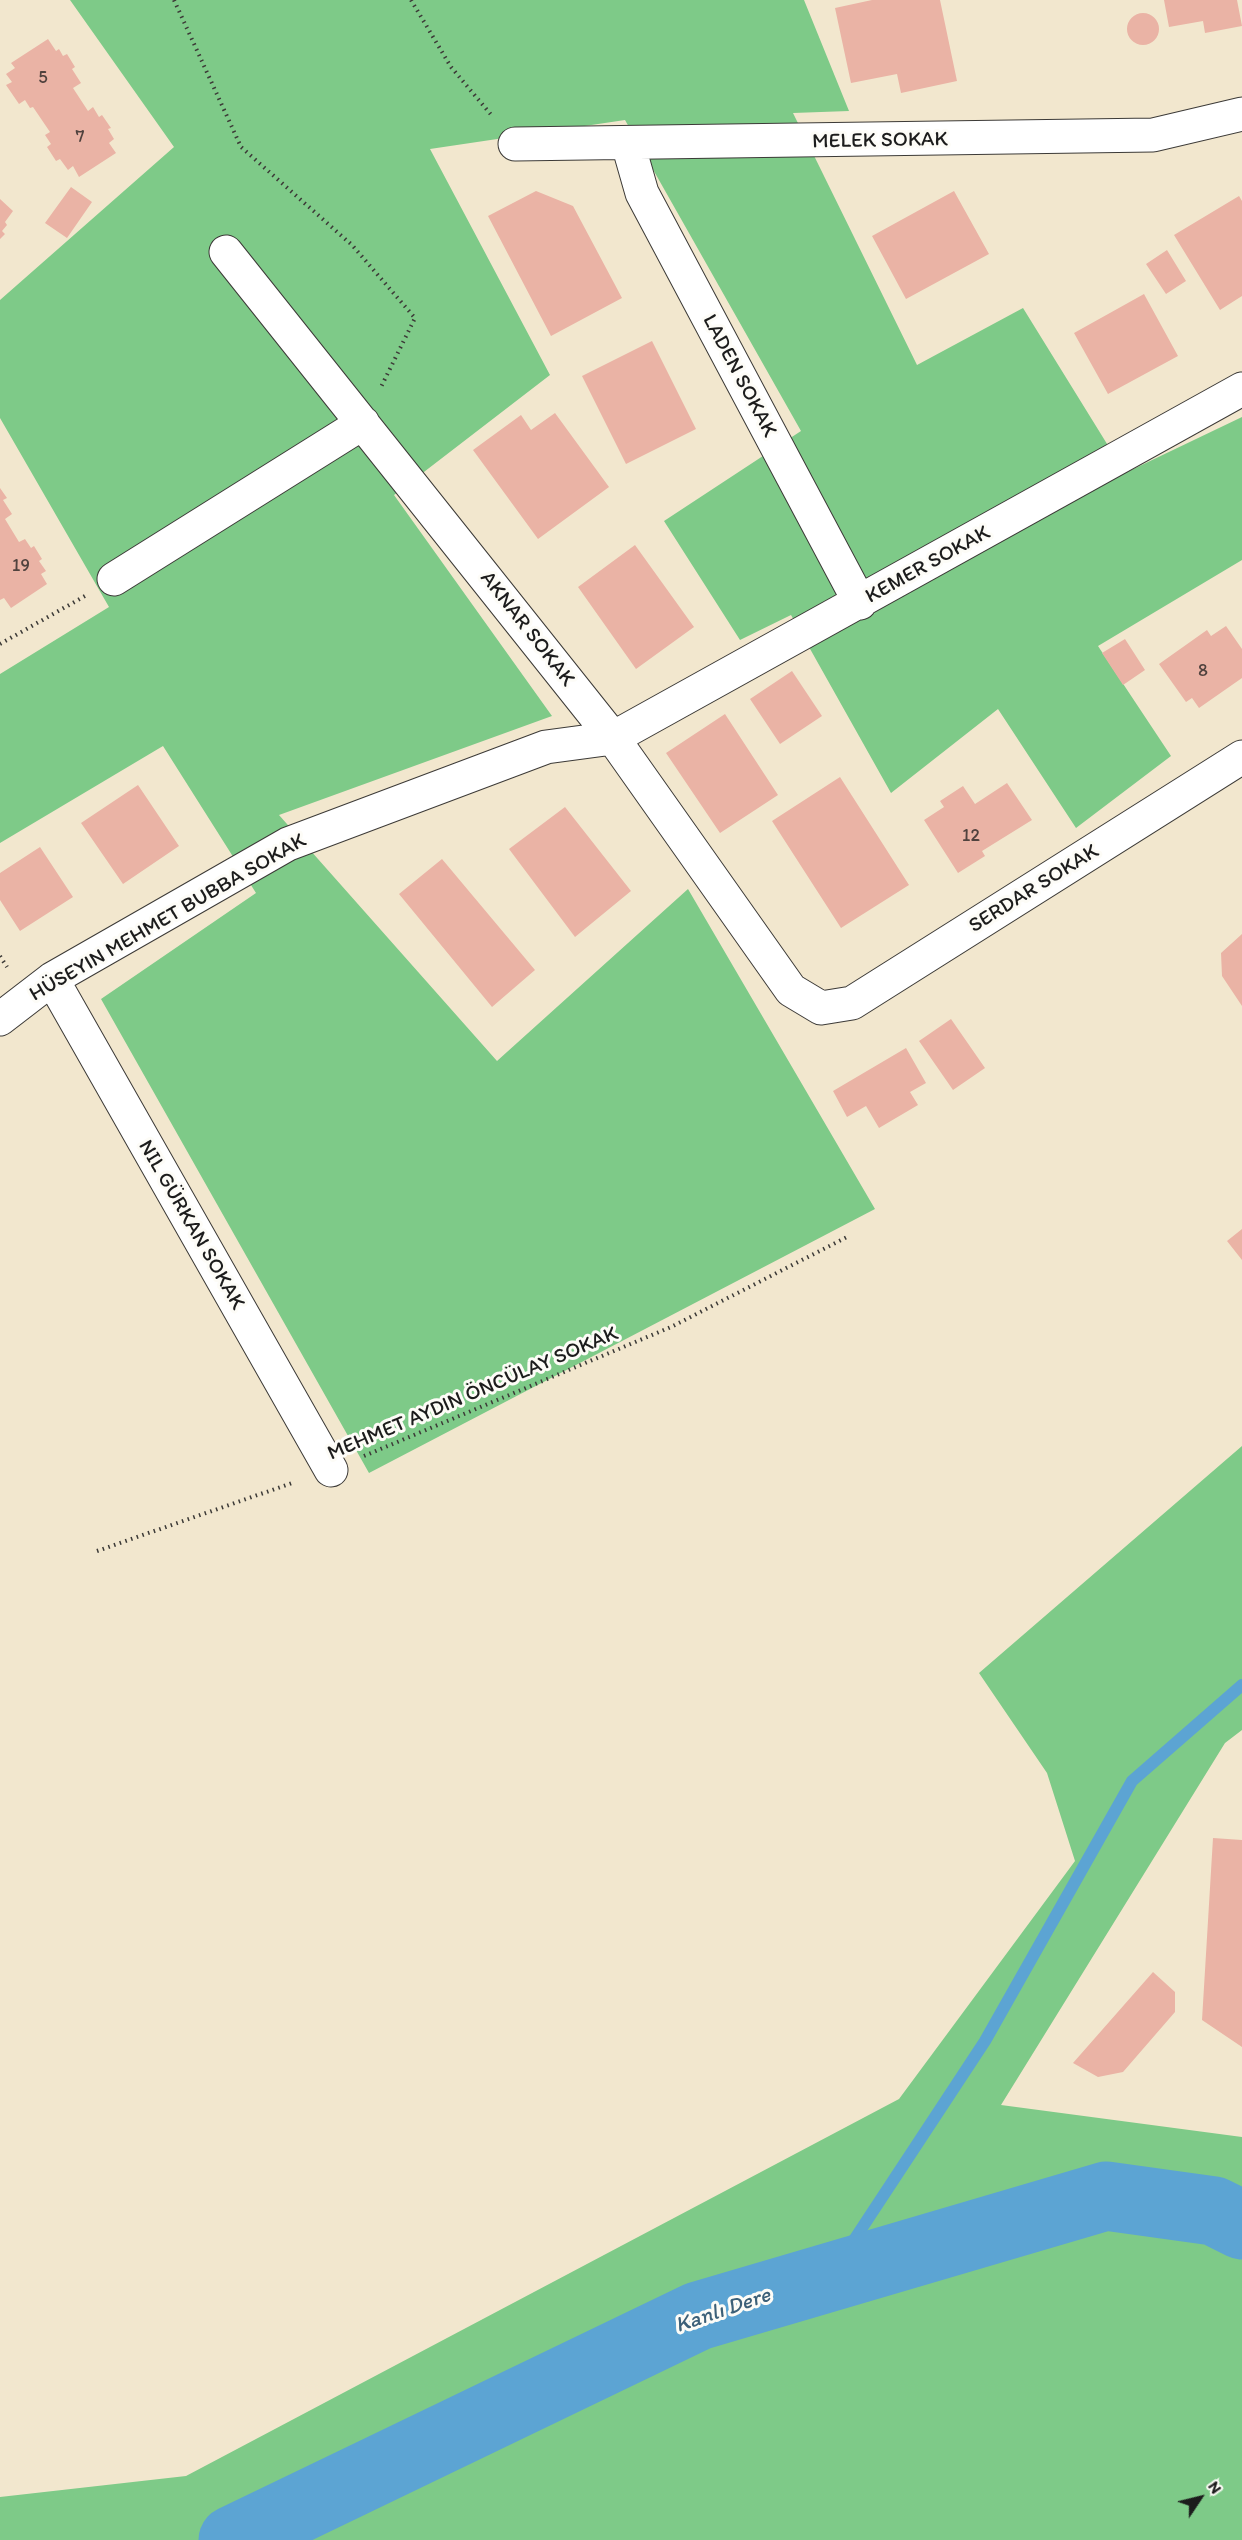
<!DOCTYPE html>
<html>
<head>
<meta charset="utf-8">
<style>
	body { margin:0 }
	#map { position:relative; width:1242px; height:2540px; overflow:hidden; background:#f2e7ce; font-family:Itim,sans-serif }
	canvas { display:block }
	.north { position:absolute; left:1170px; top:2468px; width:60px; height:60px; -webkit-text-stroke:4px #fdfcf7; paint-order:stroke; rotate:55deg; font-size:16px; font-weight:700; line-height:24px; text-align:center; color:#1c1c1c }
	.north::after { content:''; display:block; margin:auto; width:21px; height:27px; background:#1c1c1c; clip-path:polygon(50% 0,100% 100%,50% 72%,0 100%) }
</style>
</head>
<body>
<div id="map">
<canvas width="1242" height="2540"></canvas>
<div class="north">N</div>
</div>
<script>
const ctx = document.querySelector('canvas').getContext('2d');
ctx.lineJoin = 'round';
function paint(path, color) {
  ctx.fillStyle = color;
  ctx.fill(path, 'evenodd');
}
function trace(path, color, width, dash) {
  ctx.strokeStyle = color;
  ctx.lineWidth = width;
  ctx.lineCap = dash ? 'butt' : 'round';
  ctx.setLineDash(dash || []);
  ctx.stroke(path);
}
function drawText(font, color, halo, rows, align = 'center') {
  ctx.font = font + ' Itim,sans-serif';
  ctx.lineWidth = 6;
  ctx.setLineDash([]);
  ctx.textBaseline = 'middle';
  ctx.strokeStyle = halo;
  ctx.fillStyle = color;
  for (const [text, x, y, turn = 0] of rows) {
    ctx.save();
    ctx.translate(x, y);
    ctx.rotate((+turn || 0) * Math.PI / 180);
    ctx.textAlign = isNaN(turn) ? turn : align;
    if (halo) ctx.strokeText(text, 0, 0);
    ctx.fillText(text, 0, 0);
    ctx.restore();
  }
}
const green = new Path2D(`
	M70,0H804L849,111L793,113L917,365L1023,308L1125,473L1242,417V560L1098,646L1171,756L1076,828L998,709L891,793L791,615L740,640L664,521L801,431L625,120L430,149L550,375L394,495L552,716L279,815L497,1061L688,889L875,1209L369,1473L101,999L256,893L163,746L0,843V674L109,607L0,418V300L174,147Z
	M1242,1446V1730L1225,1743L1001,2105L1242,2137V2540H0V2497L186,2476L899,2099L1075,1861L1047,1773L979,1673Z`);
const stream = new Path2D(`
	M829,2278L985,2041L1132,1781L1242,1685`);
const river = new Path2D(`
	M233,2540L698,2316L1106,2196L1214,2211L1242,2225`);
const building = new Path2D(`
	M872,0H940L957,81L901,93L897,74L851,83L835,8Z
	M1164,0H1237L1242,26L1205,33L1203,21L1169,27Z
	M1127 29a16 16 0 1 1 32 0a16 16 0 1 1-32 0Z
	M48,39L56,51L59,49L63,56L67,54L75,67L72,69L81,83L73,88L88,111L93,107L99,117L102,115L111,128L108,129L114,139L109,143L116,153L79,177L73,166L68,170L60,159L56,161L47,147L51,144L45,135L50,132L33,107L30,108L25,100L19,104L6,85L12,82L6,74L15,68L11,63Z
	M71,187L92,202L67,238L45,223Z
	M536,191L573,206L622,298L551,336L488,216Z
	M954,191L989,254L906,299L872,236Z
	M1239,196L1242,201V296L1220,310L1174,235Z
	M0,199L13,211L5,222L7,225L2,231L5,234L0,239Z
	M1167,250L1186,281L1166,294L1146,264Z
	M1144,294L1178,356L1108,394L1074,333Z
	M652,341L696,429L626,464L582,376Z
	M555,413L609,487L538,539L473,450L521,415L531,430Z
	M0,488L7,498L3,500L12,514L5,519L19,542L25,539L31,548L34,546L42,559L39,561L46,571L41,574L47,584L11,608L4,598L0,600Z
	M635,545L694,627L636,669L578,587Z
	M1226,626L1242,649V678L1199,708L1192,698L1186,702L1159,664L1207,630L1211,636Z
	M1125,639L1145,670L1123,685L1102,653Z
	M792,671L822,716L780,744L750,699Z
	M725,714L778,795L720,833L666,753Z
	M840,777L909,885L841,928L772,821Z
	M1007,783L1032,820L982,851L985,856L958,873L924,820L944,807L940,801L963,786L975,804Z
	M138,785L179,846L123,884L81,823Z
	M565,807L631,891L575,937L509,849Z
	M40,847L73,897L20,931L0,900V873Z
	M442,859L535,970L492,1007L399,894Z
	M1242,934V1006L1222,976L1221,953Z
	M951,1019L985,1068L953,1090L919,1041Z
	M906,1048L926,1083L910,1092L918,1105L879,1128L866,1106L847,1117L833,1091Z
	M1242,1229V1260L1227,1241Z
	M1213,1838L1242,1840V2047L1202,2020Z
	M1153,1972L1175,1992V2012L1123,2072L1098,2077L1073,2063Z`);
const path = new Path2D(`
	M174,0L241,147L352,245L415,318L381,387
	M411,0L451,67L493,117
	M0,644L85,596
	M0,956L7,967
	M364,1456L671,1327L849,1236
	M97,1551L295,1482`);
const minor = new Path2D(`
	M515,144L1153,135L1242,114
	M628,144L642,193L860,603
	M226,252L613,738L791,990L821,1008L852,1003L1242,757
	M114,579L363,423
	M52,979L331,1470
	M0,1019L52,979L288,844L546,747L613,738L1242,389`);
const numberNames = [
	["5",43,78],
	["7",80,137],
	["19",21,566],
	["8",1203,671],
	["12",971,836]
];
const streetNames = [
	["MELEK SOKAK",880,141,-1],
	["LADEN SOKAK",739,376,62],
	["KEMER SOKAK",928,565,-29],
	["AKNAR SOKAK",527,629,52],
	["SERDAR SOKAK",1034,889,-32],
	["HÜSEYIN MEHMET BUBBA SOKAK",168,918,-30],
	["NIL GÜRKAN SOKAK",191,1225,60],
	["MEHMET AYDIN ÖNCÜLAY SOKAK",473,1394,-23]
];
const waterNames = [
	["Kanlı Dere",723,2311,-19]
];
paint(green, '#7eca88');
trace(stream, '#5ca4d3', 12);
trace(river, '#5ca4d3', 69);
paint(building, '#eab3a5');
trace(minor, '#3c3a37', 35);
trace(path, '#3c3a37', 4, [1.5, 4.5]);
trace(minor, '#fff', 33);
drawText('18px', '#50423e', null, numberNames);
drawText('21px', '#1c1c1c', '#fdfcf7', streetNames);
drawText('italic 22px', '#3c6078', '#fdfcf7', waterNames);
</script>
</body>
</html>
